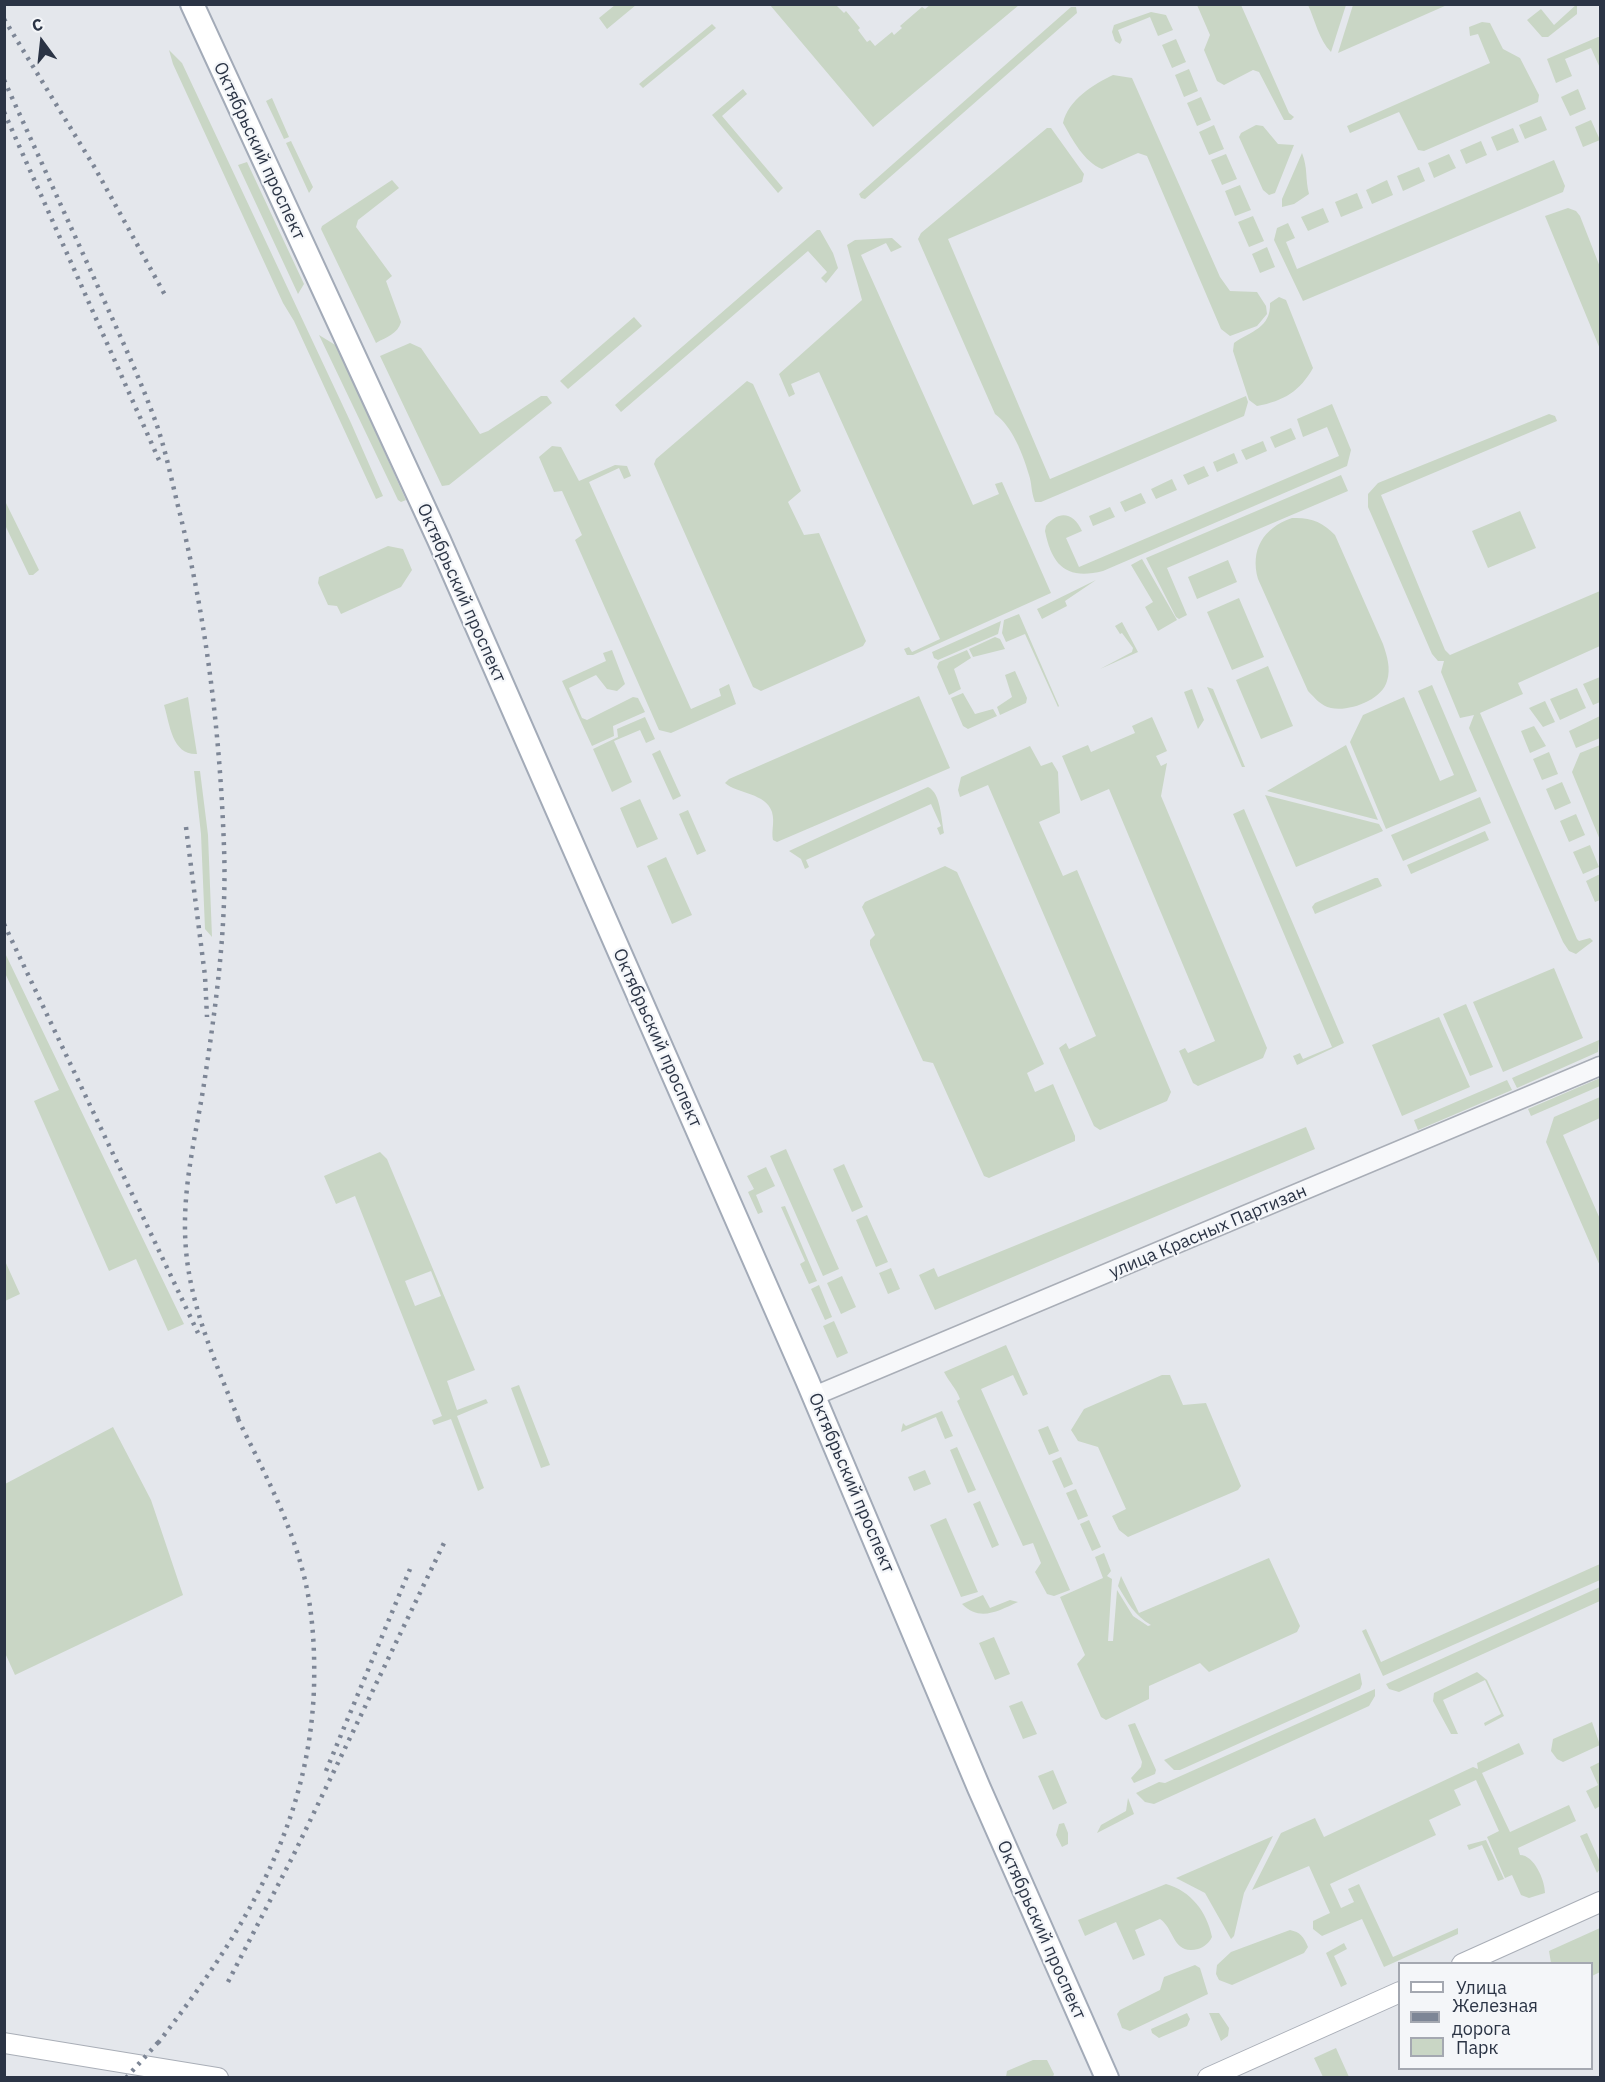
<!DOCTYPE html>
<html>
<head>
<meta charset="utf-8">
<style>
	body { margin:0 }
	#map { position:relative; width:1605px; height:2082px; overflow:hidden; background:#e4e7ec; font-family:"IBM Plex Sans",sans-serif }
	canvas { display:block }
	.frame { position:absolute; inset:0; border:6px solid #2b3445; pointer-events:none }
	.legend { position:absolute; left:1398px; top:1962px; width:195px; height:108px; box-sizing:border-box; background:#f4f6f9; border:2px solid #a4a8b1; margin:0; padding:8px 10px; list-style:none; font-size:18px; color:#2b3445 }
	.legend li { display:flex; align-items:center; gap:12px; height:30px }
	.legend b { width:30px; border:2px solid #a4a8b1 }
	.north { position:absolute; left:12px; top:12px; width:60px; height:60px; -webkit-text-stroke:4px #f4f6f9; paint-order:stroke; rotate:345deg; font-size:16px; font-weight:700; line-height:24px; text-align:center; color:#2b3445 }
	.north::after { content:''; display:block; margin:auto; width:21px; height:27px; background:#2b3445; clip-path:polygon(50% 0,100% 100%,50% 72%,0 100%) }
</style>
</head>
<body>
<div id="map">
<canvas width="1605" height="2082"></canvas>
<div class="frame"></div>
<ul class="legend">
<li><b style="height:8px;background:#fff"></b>Улица</li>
<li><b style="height:8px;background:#7d8696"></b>Железная дорога</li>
<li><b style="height:16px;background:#c9d6c5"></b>Парк</li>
</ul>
<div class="north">С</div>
</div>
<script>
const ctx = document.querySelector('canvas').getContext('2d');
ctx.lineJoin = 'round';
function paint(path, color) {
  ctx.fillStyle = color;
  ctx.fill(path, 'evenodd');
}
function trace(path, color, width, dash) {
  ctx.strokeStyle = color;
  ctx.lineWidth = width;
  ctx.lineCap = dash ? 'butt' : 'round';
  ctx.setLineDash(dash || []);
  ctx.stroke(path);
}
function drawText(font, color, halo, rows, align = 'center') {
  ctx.font = font + ' "IBM Plex Sans",sans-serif';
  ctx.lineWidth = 4.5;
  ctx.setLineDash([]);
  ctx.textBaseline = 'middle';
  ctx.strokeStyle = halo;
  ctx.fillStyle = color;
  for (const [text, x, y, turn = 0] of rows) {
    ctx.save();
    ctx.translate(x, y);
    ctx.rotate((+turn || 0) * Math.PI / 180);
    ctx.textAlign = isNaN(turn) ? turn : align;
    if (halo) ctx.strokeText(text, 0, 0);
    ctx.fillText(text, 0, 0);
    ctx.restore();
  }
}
const green = new Path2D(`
	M1577,4V14L1548,37H1542L1527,20L1541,9L1554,25Z
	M615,5H636L607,29L599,18Z
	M930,5H1019L873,127L770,5H836L844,13L846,11L860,28L858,30L867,42L870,40L875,46L892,32L894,35L902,28L900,26L922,7L925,9Z
	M1197,5H1241L1289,113L1294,117L1291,120H1284L1259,72L1253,70L1224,85L1217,81L1204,50L1210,35Z
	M1308,5H1346L1331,52C1319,40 1315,20 1308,5Z
	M1353,5L1436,4L1447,5L1338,53Z
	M1071,7H1076L1077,13L865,199L861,198L859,194Z
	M1151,12L1166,15L1173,30L1158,36L1150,17L1118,30L1122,40L1120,44L1115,41L1112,32L1114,25Z
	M1482,22L1490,23L1503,49L1520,58L1539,95L1538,102L1424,151L1418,150L1399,112L1350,133L1347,126L1490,63L1478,34L1470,36L1469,27Z
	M712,24L716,28L643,88L639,84Z
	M1598,37H1600V68L1591,48L1565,59L1572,76L1556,83L1547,59Z
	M1176,39L1186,62L1172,68L1162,45Z
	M169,50L182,63L351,423L383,496L376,499L294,321L283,303L173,64Z
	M1189,69L1198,91L1184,97L1175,75Z
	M1113,75L1132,78L1220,277L1230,291L1257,292L1266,306L1267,314L1257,326L1230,336L1221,329L1147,156L1138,153L1102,169C1084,162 1072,139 1063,123C1068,100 1094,84 1113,75Z
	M743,89L747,94L722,116L783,188L778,193L712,115Z
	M1578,89L1586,109L1570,116L1561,97Z
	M1201,97L1211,120L1197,126L1187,103Z
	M272,98L289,137L284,139L266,101Z
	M1541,116L1547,130L1525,139L1519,125Z
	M1591,120L1600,140L1583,147L1575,127Z
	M1214,125L1224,149L1209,155L1199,132Z
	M1256,125L1263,126L1278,144L1294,145L1275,193L1269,195L1263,190L1239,137L1241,133Z
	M1047,128H1051L1084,174L1082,182L948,239L1050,479L1246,396L1248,402L1244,416L1041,502H1035C1031,492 1032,484 1029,475C1023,454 1012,426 995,414L918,239L921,233Z
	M1513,128L1519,142L1497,151L1491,137Z
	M291,141L313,187L309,193L286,143Z
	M1481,141L1487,155L1466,164L1460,150Z
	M1302,153C1308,168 1305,179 1309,194L1294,204L1282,207V199Z
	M1226,154L1237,179L1222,185L1211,160Z
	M1449,154L1456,168L1434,178L1428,163Z
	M1554,160L1565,186L1563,192L1303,301L1274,240L1277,228L1288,223L1295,238L1286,242L1297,269Z
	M247,162L304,284L298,294L238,165Z
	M1419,167L1425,181L1403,191L1397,176Z
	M392,180L399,188L358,220L356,227L392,276L386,281L401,322C398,334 386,337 376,343L321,229L322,226Z
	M1387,180L1393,195L1372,204L1366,190Z
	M1240,185L1251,210L1235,216L1225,191Z
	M1357,193L1363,208L1341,217L1335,202Z
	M1323,208L1329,222L1308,231L1301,217Z
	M1568,208L1576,211L1580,216L1600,267V349L1545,216Z
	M1253,216L1264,241L1249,247L1238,222Z
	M817,230H820L833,253L838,268L826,283L821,278L827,272L808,251L621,412L615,405Z
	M892,238L902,247L891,252L886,243L861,255L973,505L999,494L995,484L1002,482L1051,593L913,655H907L904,649L909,647L912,652L940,639L819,372L791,384L795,394L789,397L779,374L862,300L847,245L855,240Z
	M1267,247L1275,267L1260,273L1252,254Z
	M1279,297L1286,300L1313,368C1300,391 1284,401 1257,406L1249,400L1233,351L1234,343C1251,331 1271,328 1270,303Z
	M634,317L642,326L568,389L560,381Z
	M319,335L337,346L406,500L401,502L398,500Z
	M410,343L421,348L480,434L488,431L541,396H547L552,403L449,485L442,486L380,356Z
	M747,381L753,384L801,491L788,502L804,535L819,533L866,641L863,646L761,691L753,687L654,464L656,459Z
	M1332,404L1351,450L1347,466L1103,571C1068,580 1052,567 1045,531L1046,526C1059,509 1074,513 1082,531L1066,538L1079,567L1339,456L1327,427L1303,437L1297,419Z
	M1549,414L1555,416L1557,421L1381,495L1445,650L1450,655L1600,591V646L1518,683L1523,694L1480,713L1577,939L1579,941L1590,938L1593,941L1576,954L1569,951L1563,942L1469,728L1474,715L1460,718L1441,672L1444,661H1438L1432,654L1368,507V494L1378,483Z
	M1291,428L1296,439L1275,448L1270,437Z
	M1263,441L1267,451L1246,460L1241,450Z
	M552,446L561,447L579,481L615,465L627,466L631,476L624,479L619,468L589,482L691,709L721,696L719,689L729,684L736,704L671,733L659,730L575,540L582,535L562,491L554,492L539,457Z
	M1234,453L1238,463L1217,472L1213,462Z
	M1204,466L1209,476L1188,485L1183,475Z
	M1341,475L1348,491L1167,568L1187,615L1179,619L1176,617L1146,558Z
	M1172,479L1177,490L1156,499L1151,489Z
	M1141,493L1146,503L1125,512L1120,502Z
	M5,501L39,570L33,575H29L5,525Z
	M1110,507L1115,517L1093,526L1089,516Z
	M1520,511L1536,548L1488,568L1472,531Z
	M1292,518C1310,517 1323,522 1335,535L1383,644C1387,656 1391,668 1387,681C1382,700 1349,712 1331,708C1321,706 1315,698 1308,691L1258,579C1250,550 1263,528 1292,518Z
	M388,546L403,549L412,570L401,587L341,614L337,606L328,605L318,583L319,577Z
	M1142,559L1177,620L1158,631L1145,607L1153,602L1131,565Z
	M1228,560L1237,582L1197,599L1188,577Z
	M1096,580L1065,601L1067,606L1042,619L1037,609Z
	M1239,598L1264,657L1232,670L1207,612Z
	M1019,614L1059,706L1058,707L1025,634L1006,642L1002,633L1004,620Z
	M1001,621L998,634L938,660L934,658L932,652Z
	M1122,622L1138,652L1100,669L1132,652L1133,648L1122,633L1120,634L1115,626Z
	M995,637L1000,639L1005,649L973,657L969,649Z
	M612,650L625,684L617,691L607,689L596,675L569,688L582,718L587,720L633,697L638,698L645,712L613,726L614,736L592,746L562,681L606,661L603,653Z
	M967,650L971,658L954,669L961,689L949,695L937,667L939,662Z
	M1268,666L1293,726L1261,739L1236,680Z
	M1015,671L1027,698L1026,703L1000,715L997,707L1012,697L1005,675Z
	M1600,677V702L1593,705L1583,684Z
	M1432,685L1477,791L1386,829L1350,742L1363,715L1404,697L1440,781L1454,775L1418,691Z
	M1207,687L1213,689L1245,767H1242Z
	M1577,688L1586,708L1560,720L1550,699Z
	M1192,689L1204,720L1198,729L1184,692Z
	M963,693L975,714L993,709L997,716L968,729L963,726L951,698Z
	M919,696L950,768L777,842L773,840C771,830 775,823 772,812C766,793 738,794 725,783L729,779Z
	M188,697L197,754C172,755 170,725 164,705Z
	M1545,701L1555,722L1543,727L1529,708Z
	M1600,716V738L1576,748L1569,731Z
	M645,717L655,739L646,743L640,730L614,741L632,782L612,792L593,749L618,737L617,729Z
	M1152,717L1167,751L1156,756L1161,766L1167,763L1161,796L1267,1048L1263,1058L1198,1086L1193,1083L1179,1051L1185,1048L1188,1053L1215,1041L1109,789L1081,801L1062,756L1088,745L1091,752L1135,733L1132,726Z
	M1534,726L1546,746L1530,753L1521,731Z
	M1346,745L1378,820L1267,791Z
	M1600,745V840L1572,772L1580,753Z
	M1030,746L1041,766L1052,762L1058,772L1060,813L1039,822L1063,876L1077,870L1171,1092L1167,1101L1100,1130L1094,1126L1059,1048L1066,1043L1069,1049L1096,1036L988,785L960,797L958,790L961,777Z
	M660,750L681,796L673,800L652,754Z
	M1549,752L1558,774L1542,780L1533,759Z
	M194,771H200L208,835L212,937L205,929L201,834Z
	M1562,782L1571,803L1555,810L1546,789Z
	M928,787C941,793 941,819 944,833L940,835L937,828L941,826L931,804L806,860L809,867L805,869L801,859L789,851Z
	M1265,795L1379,824L1383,831L1296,867Z
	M1480,797L1491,823L1403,861L1391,835Z
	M640,799L658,839L637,848L620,808Z
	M1244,809L1344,1043L1297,1065L1293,1056L1300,1053L1303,1059L1332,1047L1233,814Z
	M688,810L706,851L697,855L679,814Z
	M1576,814L1585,835L1569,842L1560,821Z
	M1485,831L1489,840L1411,874L1407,865Z
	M1590,845L1599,867L1583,874L1573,852Z
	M666,857L692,915L672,924L647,866Z
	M945,866L957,872L1044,1064L1027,1073L1035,1092L1053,1084L1075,1136V1141L989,1178L984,1176L933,1063L923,1061L870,945V940L875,935L862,907L865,902Z
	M1600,874V900L1595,902L1586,881Z
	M1375,878H1378L1382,886L1315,914L1312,907L1315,903Z
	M4,951L184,1324L168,1331L136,1259L109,1271L34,1101L59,1090L5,973Z
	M1554,968L1583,1038L1503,1072L1473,1002Z
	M1466,1004L1493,1067L1470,1076L1443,1014Z
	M1439,1017L1470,1087L1402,1116L1372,1045Z
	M1599,1040L1598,1052L1517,1088L1512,1078Z
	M1600,1078V1086L1531,1116L1528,1109Z
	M1507,1080L1512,1090L1418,1130L1414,1120Z
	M1600,1097V1118L1563,1135L1600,1219V1266L1546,1142L1554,1117Z
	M1306,1127L1315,1149L935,1310L919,1275L934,1268L938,1277Z
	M786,1149L839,1269L823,1276L770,1156Z
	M380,1152L387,1159L475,1370L447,1381L457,1410L486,1399L488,1403L457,1416L484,1488L478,1491L451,1419L434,1425L432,1420L442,1416L355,1196L336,1204L324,1176ZM431,1271L441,1296L415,1306L405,1281Z
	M844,1164L863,1207L852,1212L833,1169Z
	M766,1167L775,1186L756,1195L763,1212L758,1214L748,1192L754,1189L747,1176Z
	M785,1206L817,1281L809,1284L800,1264L805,1261L781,1207Z
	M867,1215L888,1262L876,1267L856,1220Z
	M5,1261L20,1294L5,1301H4Z
	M891,1268L900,1289L888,1294L879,1273Z
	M842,1276L856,1307L841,1314L827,1283Z
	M819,1285L832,1317L825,1320L811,1289Z
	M834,1321L848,1353L837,1358L823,1326Z
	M1006,1345L1028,1394L1023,1396L1013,1375L981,1389L1070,1590L1054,1596L1047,1594L1035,1572L1041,1563L1033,1543L1023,1546L957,1401L960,1399C956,1388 949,1382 944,1372Z
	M1162,1375H1170L1183,1405L1206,1403L1241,1486L1238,1490L1128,1537L1119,1530L1112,1516L1126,1509L1098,1447L1078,1441L1071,1430L1084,1409Z
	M519,1385L550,1465L541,1468L511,1388Z
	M942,1411L953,1436L945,1439L936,1417L901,1432L903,1423L906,1426Z
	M1048,1426L1059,1451L1049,1455L1038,1430Z
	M113,1427L151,1500L183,1595L15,1675L5,1653V1484Z
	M957,1447L976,1490L968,1493L950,1450Z
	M1061,1457L1073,1484L1064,1488L1052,1461Z
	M925,1470L931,1484L914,1491L908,1477Z
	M1076,1489L1088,1516L1078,1520L1066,1493Z
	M980,1501L999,1545L992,1548L973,1504Z
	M946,1518L978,1592L961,1597L930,1525Z
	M1089,1520L1101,1547L1092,1551L1080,1524Z
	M1104,1553L1111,1571L1107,1576L1112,1579L1108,1641H1113L1117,1590L1133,1616L1148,1626L1151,1625C1134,1615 1128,1603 1118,1586L1121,1576L1139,1613L1269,1558L1300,1626L1297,1632L1209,1672L1200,1663L1149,1686V1699L1106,1720L1101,1717L1077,1664L1085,1655L1060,1597L1103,1578L1095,1557Z
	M1600,1564V1580L1383,1676L1362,1631L1366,1629L1381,1662Z
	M1600,1587V1601L1399,1692L1389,1689L1386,1684Z
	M983,1595L990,1608L1010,1600L1018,1602C998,1611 980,1622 962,1604Z
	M994,1637L1010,1674L995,1680L979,1643Z
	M1477,1672L1487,1680L1504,1716L1485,1726L1484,1723L1501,1714L1485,1680L1443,1700L1458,1734H1451L1433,1701L1434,1693Z
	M1360,1673L1362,1684L1360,1689L1180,1770H1174L1164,1760Z
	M1375,1689V1696L1369,1706L1154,1804L1145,1802L1136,1793L1159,1782L1165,1783Z
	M1022,1701L1037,1734L1023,1739L1009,1706Z
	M1592,1722L1600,1745L1563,1762L1557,1759L1551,1751L1553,1739Z
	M1135,1723L1156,1770L1155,1774L1134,1783L1131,1778L1141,1767L1142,1762L1128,1725Z
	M1519,1743L1524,1754L1482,1773L1510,1832L1569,1805L1576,1821L1518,1848L1520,1855C1534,1855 1545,1880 1545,1893L1529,1898L1521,1895L1512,1875L1505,1878L1487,1837L1499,1831L1476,1780L1454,1790L1461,1805L1429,1820L1436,1835L1330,1884L1341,1908L1354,1902L1348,1889L1359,1884L1393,1957L1458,1928V1934L1384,1967L1362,1919L1322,1936L1313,1929V1921L1330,1913L1309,1866L1252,1890L1281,1833L1315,1818L1324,1837L1473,1767L1478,1769L1477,1763Z
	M1600,1762V1806L1595,1809L1586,1791L1598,1785L1590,1767Z
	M1053,1770L1067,1803L1053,1810L1038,1776Z
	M1128,1798L1134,1814L1097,1833L1101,1825L1126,1811Z
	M1064,1823L1068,1833V1844L1062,1847L1056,1835L1059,1824Z
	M1587,1833L1600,1862V1869L1597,1873L1580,1836Z
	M1273,1836L1244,1893L1234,1936L1231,1939L1205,1893L1176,1878Z
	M1486,1840L1504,1879L1498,1881L1482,1845L1469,1850L1467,1845Z
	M1166,1884C1191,1891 1207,1912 1212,1937C1209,1943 1204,1947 1198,1949C1172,1955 1175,1929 1160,1919L1135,1930L1145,1955L1133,1960L1116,1922L1085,1936L1078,1920Z
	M1600,1928V1972L1592,1976V1964L1551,1963L1549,1951Z
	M1290,1930C1300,1932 1304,1937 1308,1947L1304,1953L1232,1985L1219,1980L1216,1974L1217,1965L1231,1952Z
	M1344,1943L1347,1949L1334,1956L1347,1984L1341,1987L1326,1953Z
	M1195,1965L1200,1968L1208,1994L1130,2031L1122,2028L1117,2014L1120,2010L1160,1990L1164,1977Z
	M1187,2013L1190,2019L1187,2026L1159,2038L1152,2033L1151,2029Z
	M1209,2013H1219L1229,2028L1228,2036L1221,2041Z
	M1336,2048L1349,2077H1323L1314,2058Z
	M1033,2060H1047L1054,2074L1053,2077H1006L1007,2071Z`);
const tertiary = new Path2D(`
	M814,1396L1600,1066`);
const secondary = new Path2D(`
	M1462,1964L1600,1902
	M4,2043L218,2078
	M1208,2078L1400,1992`);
const primary = new Path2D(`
	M192,4L439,540L807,1380L979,1788L1107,2078`);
const rail = new Path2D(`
	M4,19L95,168L165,295
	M4,80C34,146 64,212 94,278C115,325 137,371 155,420C166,450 172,483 180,514C207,624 220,734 224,847C227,926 216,1005 204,1084C195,1140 181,1192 186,1250C191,1310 218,1368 240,1423
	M4,112L159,460
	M186,827L205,976L207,1017
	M4,924L198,1333
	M326,1771L410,1569
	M228,1982L293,1856L444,1543
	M158,2043C241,1936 309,1828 314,1688C315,1651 313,1612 304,1576C290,1520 262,1468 237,1417
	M126,2078L162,2038`);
const streetNames = [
	["Октябрьский проспект",259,151,65],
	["Октябрьский проспект",461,593,66],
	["Октябрьский проспект",657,1038,66],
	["улица Красных Партизан",1208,1232,-23],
	["Октябрьский проспект",851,1483,67],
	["Октябрьский проспект",1041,1930,66]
];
paint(green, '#c9d6c5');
trace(tertiary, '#a9aeb7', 21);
trace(secondary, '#a9aeb7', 22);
trace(primary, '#a3abb8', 26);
trace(tertiary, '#f7f8fa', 18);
trace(secondary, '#fff', 20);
trace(primary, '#fff', 22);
trace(rail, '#7d8696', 4.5, [3, 6]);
drawText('18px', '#2b3445', '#f4f6f9', streetNames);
</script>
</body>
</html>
